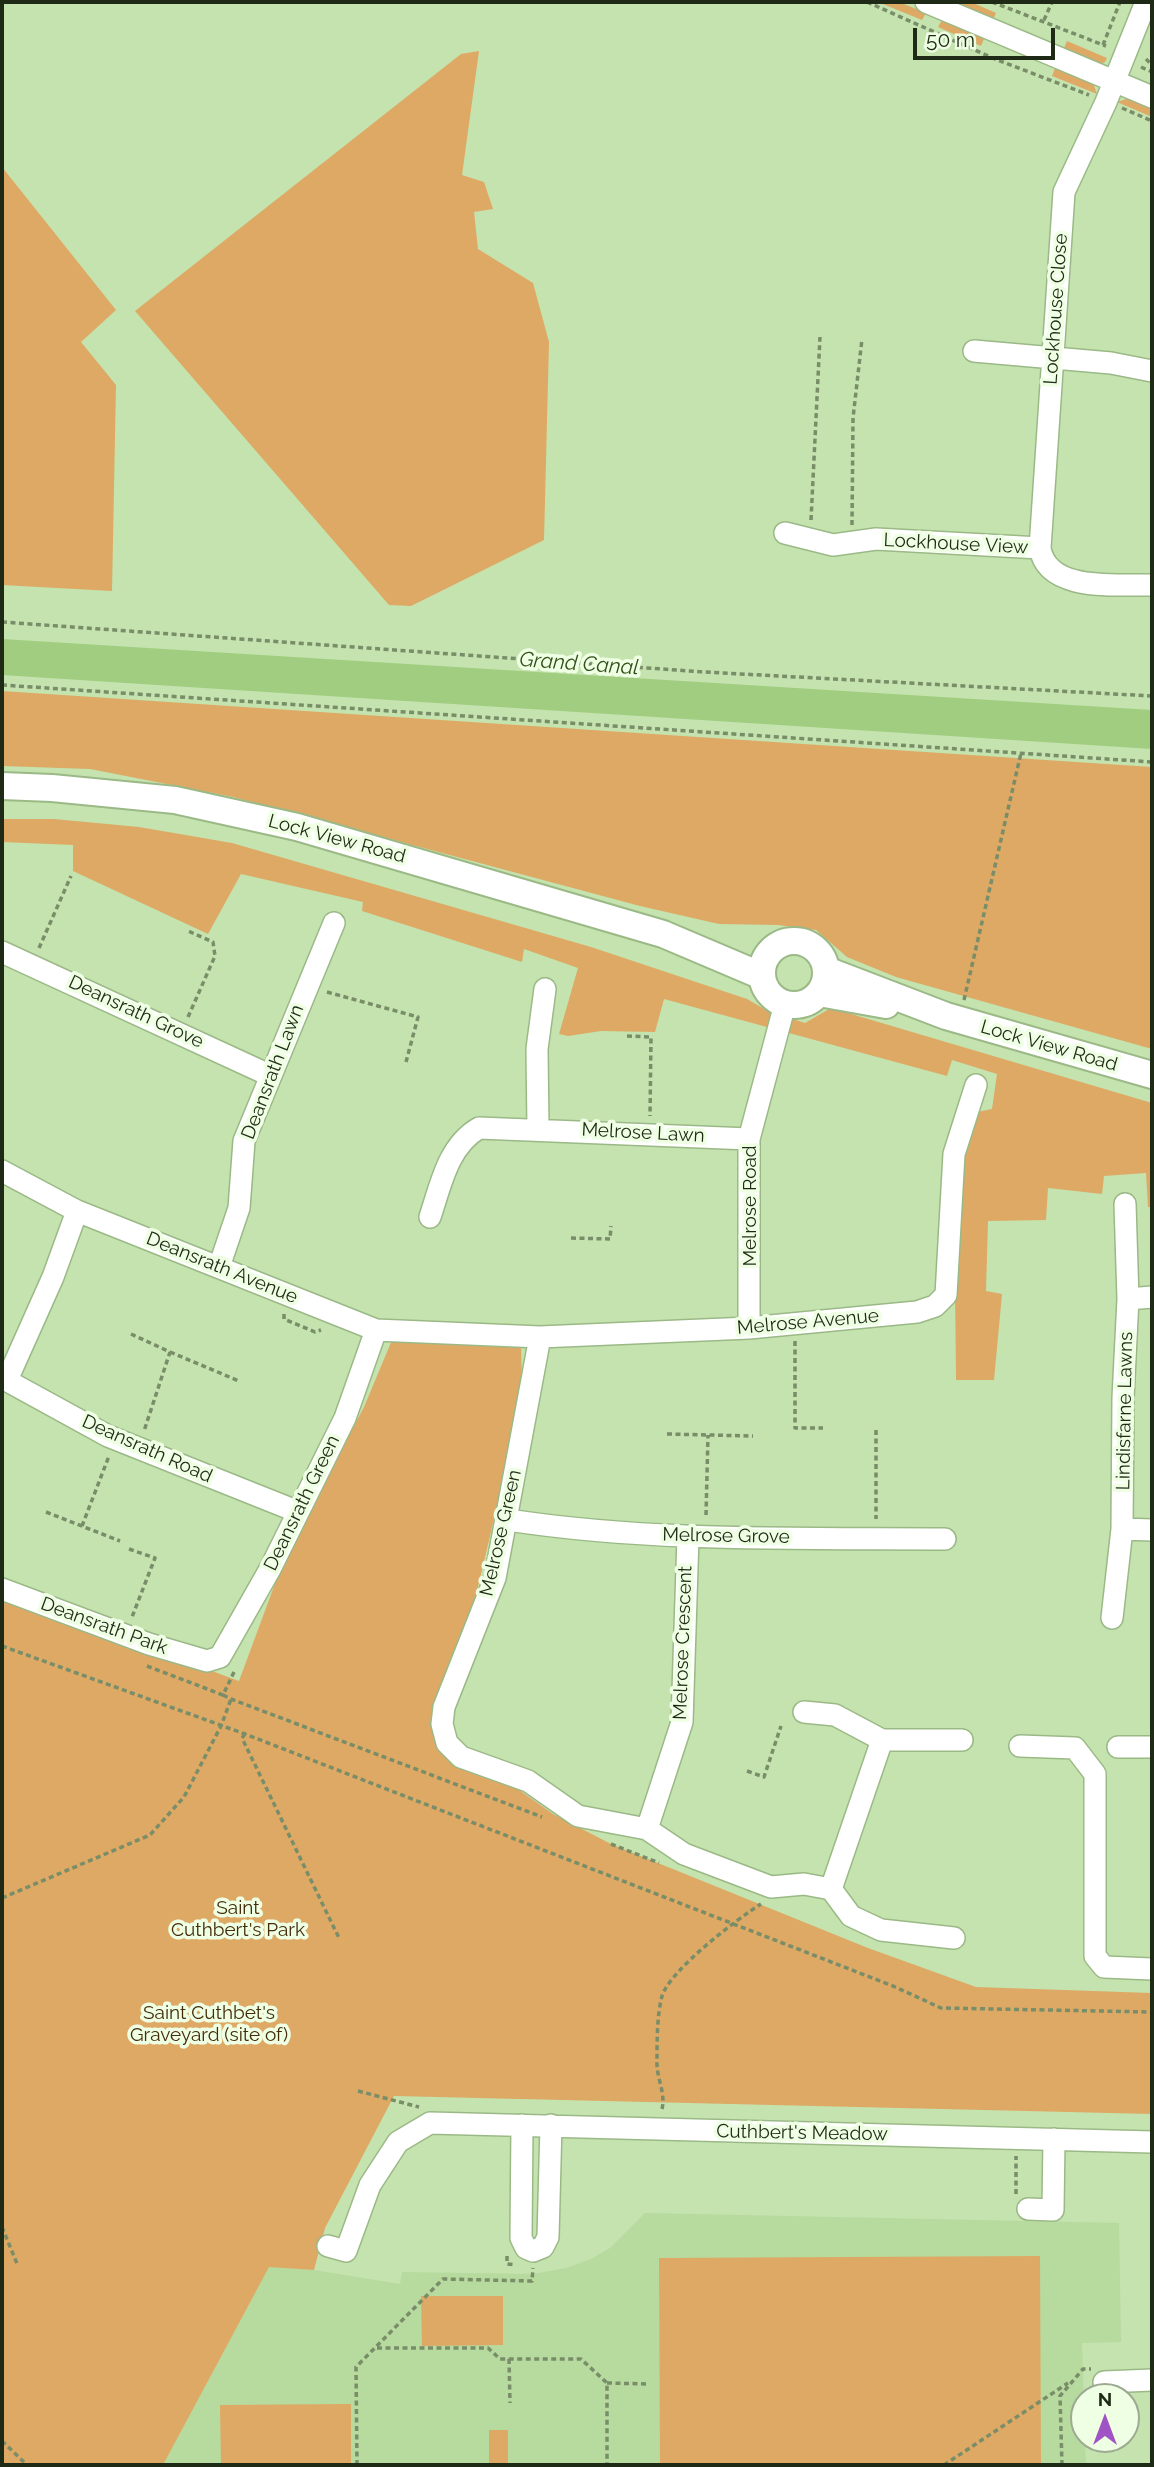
<!DOCTYPE html>
<html>
<head>
<meta charset="utf-8">
<style>
	body { margin:0 }
	#map { position:relative; width:1154px; height:2467px; overflow:hidden; background:#c4e3af; font-family:Raleway,sans-serif }
	canvas { display:block }
	.frame { position:absolute; inset:0; border:4px solid #1f2a16; pointer-events:none }
	.north { position:absolute; left:1070px; top:2383px; width:70px; height:70px; box-sizing:border-box; background:#efffe4; border:2px solid #9caa92; border-radius:50%; rotate:0deg; font-size:19px; font-weight:700; line-height:28px; text-align:center; color:#1f2a16 }
	.north::after { content:''; display:block; margin:auto; width:24px; height:32px; background:#9f53c5; clip-path:polygon(50% 0,100% 100%,50% 72%,0 100%) }
	.scale { position:absolute; left:913px; top:28px; width:142px; height:32px; box-sizing:border-box; border:4px solid #1f2a16; border-top:0; padding-left:9px; font-size:21px; line-height:24px; white-space:nowrap; color:#1f2a16; -webkit-text-stroke:5px #efffe4; paint-order:stroke }
</style>
</head>
<body>
<div id="map">
<canvas width="1154" height="2467"></canvas>
<div class="frame"></div>
<div class="north">N</div>
<div class="scale">50 m</div>
</div>
<script>
const ctx = document.querySelector('canvas').getContext('2d');
ctx.lineJoin = 'round';
function paint(path, color) {
  ctx.fillStyle = color;
  ctx.fill(path, 'evenodd');
}
function trace(path, color, width, dash) {
  ctx.strokeStyle = color;
  ctx.lineWidth = width;
  ctx.lineCap = dash ? 'butt' : 'round';
  ctx.setLineDash(dash || []);
  ctx.stroke(path);
}
function drawText(font, color, halo, rows, align = 'center') {
  ctx.font = font + ' Raleway,sans-serif';
  ctx.lineWidth = 7;
  ctx.setLineDash([]);
  ctx.textBaseline = 'middle';
  ctx.strokeStyle = halo;
  ctx.fillStyle = color;
  for (const [text, x, y, turn = 0] of rows) {
    ctx.save();
    ctx.translate(x, y);
    ctx.rotate((+turn || 0) * Math.PI / 180);
    ctx.textAlign = isNaN(turn) ? turn : align;
    if (halo) ctx.strokeText(text, 0, 0);
    ctx.fillText(text, 0, 0);
    ctx.restore();
  }
}
const built = new Path2D(`
	M645,2213L1119,2223L1121,2342L1082,2343L1086,2465H163L269,2266L314,2270L400,2284L402,2272L533,2274L566,2268L591,2259L610,2248Z`);
const green = new Path2D(`
	M878,2H899L926,13L922,20Z
	M952,2H971L996,13L993,20Z
	M942,20L984,39L981,46L938,27Z
	M1067,41L1107,58L1105,62L1101,64L1064,48Z
	M479,51L462,175L484,182L493,209L474,212L478,249L533,283L549,342L544,540L411,606L389,605L135,311L461,54Z
	M1055,68L1093,83L1097,94L1052,76Z
	M1129,98L1152,108V117L1117,102Z
	M2,167L116,310L81,342L116,385L112,591L2,585Z
	M2,691L1152,767V1049L896,977L847,957L816,930L778,925L719,924L640,906L233,797L90,769L2,766Z
	M2,819H54L139,827L232,843L591,947L747,999L766,1010L805,1023L831,1008L1152,1103V1207H1148L1146,1173L1104,1176L1102,1194L1048,1188L1046,1220L988,1221L986,1291L1002,1294L994,1380H956L955,1286L960,1157L977,1112L992,1109L997,1074L952,1060L947,1076L664,999L655,1032L601,1031L568,1036L559,1034L578,968L524,949L522,962L362,911L363,902L241,874L208,934L73,871V845L2,842Z
	M392,1340L521,1341L522,1392L491,1532L472,1612L433,1714L434,1740L452,1763L519,1790L553,1814L611,1844L868,1948L976,1987L1152,1993V2114L394,2096L325,2228L314,2270L269,2267L163,2465H2V1594L239,1681L286,1554L364,1407Z
	M1040,2256L1041,2465H660L659,2258Z
	M421,2296H503V2345L422,2346Z
	M351,2404V2465H221L220,2405Z
	M489,2430H508V2465H489Z`);
const water = new Path2D(`
	M2,639L1152,710V749L2,675Z`);
const path = new Path2D(`
	M867,2L995,59L1089,95
	M992,2L1106,46
	M1044,20L1052,2
	M1103,45L1120,2
	M1146,59L1152,65
	M1141,67L1152,72
	M1122,108L1152,121
	M811,520L820,337
	M852,525L853,418L862,339
	M2,622L704,672L1152,696
	M2,685L1152,762
	M39,948L71,876
	M327,992L418,1017L406,1062
	M964,1000L1021,753
	M188,1017L215,956L213,942L188,931
	M627,1036L651,1037L650,1116
	M571,1238L610,1239L611,1226
	M284,1314V1319L315,1332L321,1330
	M131,1334L170,1352L144,1431
	M795,1341V1428H823
	M170,1352L239,1381
	M876,1430V1519
	M667,1434L753,1436
	M46,1512L120,1541
	M706,1515L708,1435
	M82,1526L109,1456
	M129,1549L155,1558L132,1617
	M2,1646L245,1734L893,1986L941,2008L1152,2012
	M147,1666L223,1695
	M234,1672L223,1695L231,1699L542,1817
	M245,1734L242,1738L339,1938
	M747,1771L764,1777L781,1726
	M611,1844L659,1863
	M2,1898L150,1835L184,1797L221,1726L231,1699
	M358,2091L419,2107
	M662,2109C666,2093 656,2077 657,2061C657,2041 657,2015 662,1996C670,1970 737,1919 761,1904
	M1016,2194V2156
	M2,2227L18,2266
	M507,2256V2264L516,2265
	M377,2348H488L500,2359H581L607,2383V2465
	M509,2359L510,2403
	M607,2383L648,2384
	M2,2441L27,2465
	M357,2465L356,2367L443,2279L532,2281L533,2268
	M944,2465L1068,2383
	M1062,2465L1060,2396L1083,2369H1091`);
const minor = new Path2D(`
	M926,2L1152,97
	M1146,2L1106,102L1064,192L1040,548C1047,593 1118,584 1152,585
	M974,351L1111,363L1152,371
	M785,533L833,545L876,539L1040,548
	M2,952L269,1075
	M538,1128L537,1049L545,989
	M2,1171L77,1211L376,1330L540,1337L749,1328L917,1312L935,1306L946,1295L954,1154L976,1085
	M430,1217C441,1184 448,1146 479,1128L749,1139
	M219,1267L239,1208L244,1141L334,923
	M1128,1299L1152,1297
	M749,1328V1139L785,1004
	M540,1337L495,1578L444,1707L442,1724L447,1743L461,1757L528,1781L578,1816L647,1829L684,1854L771,1887L804,1884L831,1889L851,1916L881,1930L954,1938
	M2,1378L108,1436L296,1511
	M7,1380L53,1277L77,1211
	M508,1520C652,1542 799,1538 945,1539
	M1122,1529L1152,1530
	M2,1589L149,1644L207,1661L220,1657L270,1569L345,1418L376,1330
	M1112,1618L1122,1529L1123,1398L1128,1299L1125,1204
	M804,1712L835,1715L882,1740
	M1020,1746L1075,1748L1095,1774V1956L1104,1967L1152,1969
	M1118,1747H1152
	M647,1829L682,1722L688,1537
	M831,1889L882,1740H962
	M522,2125L521,2238L526,2248L533,2251L543,2247L548,2237L551,2125
	M1028,2209L1053,2210L1054,2139
	M328,2246L346,2251L370,2185L398,2142L430,2123L1152,2142
	M1104,2382L1152,2380`);
const tertiary = new Path2D(`
	M2,786L52,788L175,800L297,827L663,934L762,976
	M762 973a32 32 0 1 1 64 0a32 32 0 1 1-64 0Z
	M826,970L946,1016L1152,1075
	M819,993L886,1005`);
const streetNames = [
	["Lockhouse Close",1056,309,-86],
	["Lockhouse View",956,544,3],
	["Lock View Road",337,839,15],
	["Deansrath Grove",136,1012,25],
	["Lock View Road",1049,1046,16],
	["Deansrath Lawn",273,1072,-69],
	["Melrose Lawn",643,1133,3],
	["Melrose Road",750,1206,-90],
	["Deansrath Avenue",222,1268,22],
	["Melrose Avenue",808,1322,-5],
	["Lindisfarne Lawns",1125,1411,-89],
	["Deansrath Road",147,1449,24],
	["Deansrath Green",302,1503,-64],
	["Melrose Green",501,1533,-77],
	["Melrose Grove",726,1536,1],
	["Deansrath Park",104,1626,20],
	["Melrose Crescent",683,1643,-88],
	["Cuthbert's Meadow",802,2133,1]
];
const parkNames = [
	["Saint",238,1908],
	["Cuthbert's Park",238,1930],
	["Saint Cuthbet's",209,2013],
	["Graveyard (site of)",209,2035]
];
const waterNames = [
	["Grand Canal",579,664,4]
];
paint(built, '#b7da9f');
paint(green, '#dea964');
paint(water, '#a0cd7f');
trace(minor, '#9bb986', 24);
trace(tertiary, '#9bb986', 30);
trace(path, '#788d68', 3.5, [5, 3.5]);
trace(minor, '#fff', 21);
trace(tertiary, '#fff', 26);
drawText('19px', '#1f2a16', '#efffe4', streetNames);
drawText('19px', '#432c0a', '#efffe4', parkNames);
drawText('italic 21px', '#33501a', '#efffe4', waterNames);
</script>
</body>
</html>
